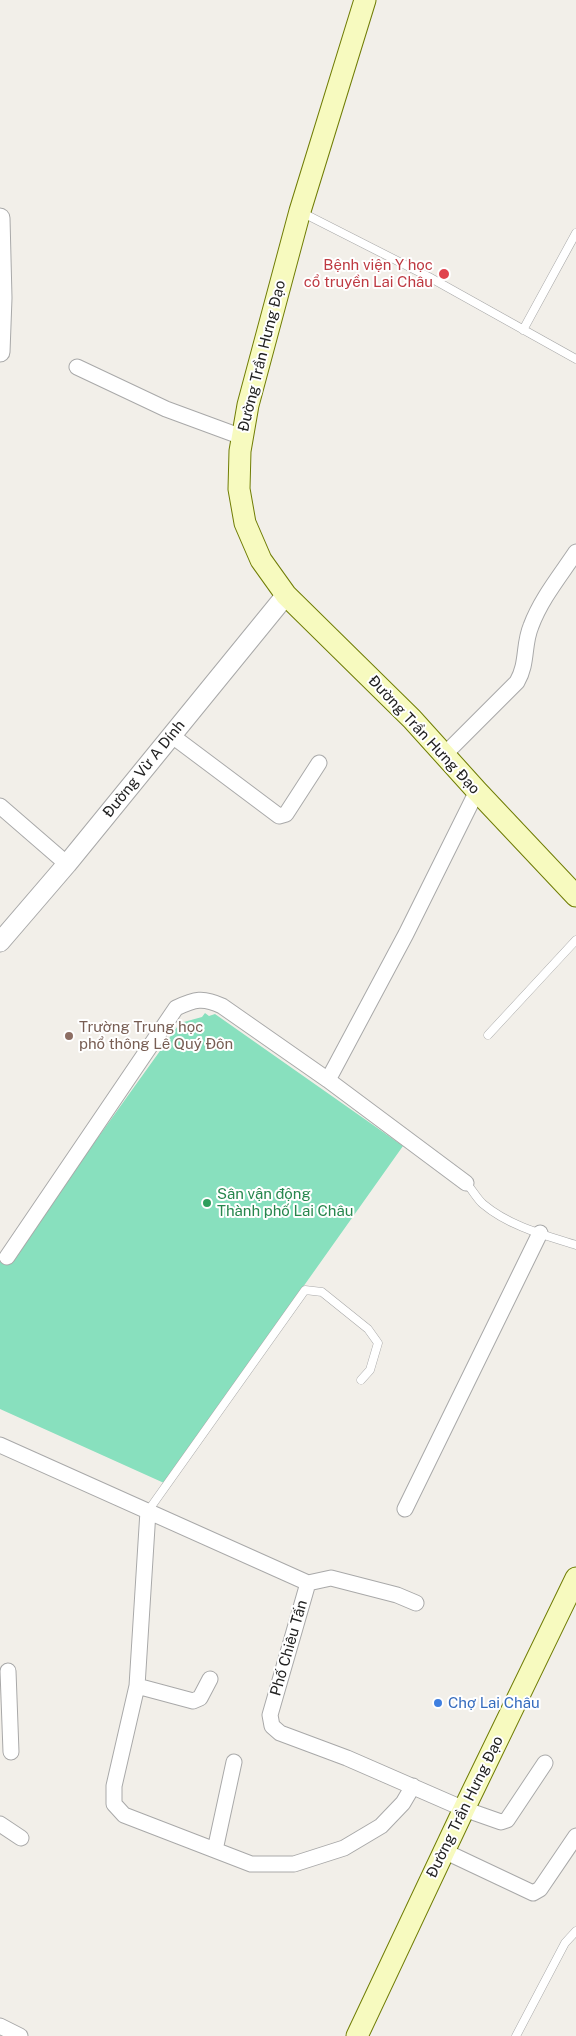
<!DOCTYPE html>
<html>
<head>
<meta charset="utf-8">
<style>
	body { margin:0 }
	canvas { display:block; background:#f2efe9 }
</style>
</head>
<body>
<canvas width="576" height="2036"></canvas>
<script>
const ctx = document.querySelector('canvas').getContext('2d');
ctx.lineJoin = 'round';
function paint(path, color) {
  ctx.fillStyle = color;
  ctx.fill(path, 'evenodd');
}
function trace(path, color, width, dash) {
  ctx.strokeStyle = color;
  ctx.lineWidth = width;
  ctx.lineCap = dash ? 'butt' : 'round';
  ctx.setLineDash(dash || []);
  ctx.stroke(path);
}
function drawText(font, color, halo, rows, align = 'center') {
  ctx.font = font + ' "Public Sans",sans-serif';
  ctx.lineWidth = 4;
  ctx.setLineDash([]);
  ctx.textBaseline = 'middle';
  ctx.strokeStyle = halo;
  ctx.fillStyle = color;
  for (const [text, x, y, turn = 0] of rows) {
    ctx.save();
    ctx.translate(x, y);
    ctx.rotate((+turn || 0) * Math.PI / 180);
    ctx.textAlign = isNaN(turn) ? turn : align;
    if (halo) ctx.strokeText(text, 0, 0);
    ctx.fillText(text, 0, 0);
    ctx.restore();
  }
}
const pitch = new Path2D(`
	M205,1013L209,1016L215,1014L403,1146L164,1483L0,1409V1260L8,1263L180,1023L202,1017Z`);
const service = new Path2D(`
	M301,212L429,277L576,359
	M523,330L576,233
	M488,1035L576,940
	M466,1183C472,1189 477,1199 483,1204C509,1226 544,1235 576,1245
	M148,1511L305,1290L322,1292L368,1329L378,1343L370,1370L361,1380
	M516,2036L565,1943L576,1931`);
const minor = new Path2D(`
	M77,367L166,409L242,437
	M171,735L279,816L286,814L319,763
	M444,755L517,682C528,663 523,645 531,626C541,599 560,576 576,552
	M0,806L67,864
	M328,1080L406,934L477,791
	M7,1257L176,1008C195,999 203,997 222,1006L328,1080L466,1183
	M0,1445L308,1583L270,1715L272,1726L280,1733L347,1758L464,1809L501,1822L507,1820L545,1763
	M405,1509L540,1233
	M148,1511L137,1686L114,1786V1804L124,1815L251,1864H294L344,1848L381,1826L403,1803L413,1786
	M308,1583L331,1578L397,1595L416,1603
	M8,1671L11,1752
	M137,1686L193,1701L200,1698L210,1679
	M0,1824L21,1838
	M215,1850L234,1762
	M444,1851L533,1893L540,1889L576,1836
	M0,2026L20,2036`);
const tertiary = new Path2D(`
	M0,218L2,298L0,352
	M0,942L67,864L286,595`);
const secondary = new Path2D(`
	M365,0L300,211L248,405L240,451L239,489L245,523L261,560L286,595L412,719L477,791L576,896
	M357,2036L464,1809L576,1578`);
const markers = [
	[444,274,6,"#e0444e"],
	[69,1036,5,"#8d6e63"],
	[207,1203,5,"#2e9e5b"],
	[438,1703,5,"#3f7fe0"]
];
const healthNames = [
	["Bệnh viện Y học",433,265],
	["cổ truyền Lai Châu",433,282]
];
const streetNames = [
	["Đường Trần Hưng Đạo",262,356,-76],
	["Đường Trần Hưng Đạo",424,735,47],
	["Đường Vừ A Dính",144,769,-51],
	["Phố Chiêu Tấn",289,1648,-74],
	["Đường Trần Hưng Đạo",465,1807,-64]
];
const educationNames = [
	["Trường Trung học",79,1027],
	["phổ thông Lê Quý Đôn",79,1044]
];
const leisureNames = [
	["Sân vận động",217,1194],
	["Thành phố Lai Châu",217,1211]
];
const shopNames = [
	["Chợ Lai Châu",448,1703]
];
paint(pitch, '#88e0be');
trace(service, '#a9a9a9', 9);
trace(minor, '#a9a9a9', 17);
trace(tertiary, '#a9a9a9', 21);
trace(secondary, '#707d05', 23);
trace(service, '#fff', 8);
trace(minor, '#fff', 15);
trace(tertiary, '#fff', 19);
trace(secondary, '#f7fabf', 21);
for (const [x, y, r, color] of markers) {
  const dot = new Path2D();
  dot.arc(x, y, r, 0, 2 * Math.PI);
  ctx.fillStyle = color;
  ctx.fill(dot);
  trace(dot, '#fff', 2);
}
drawText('15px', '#be3a42', '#fff', healthNames, 'right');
drawText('15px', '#222', '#fff', streetNames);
drawText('15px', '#785e54', '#fff', educationNames, 'left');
drawText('15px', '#27864d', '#fff', leisureNames, 'left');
drawText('15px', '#366cbe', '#fff', shopNames, 'left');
</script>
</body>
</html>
